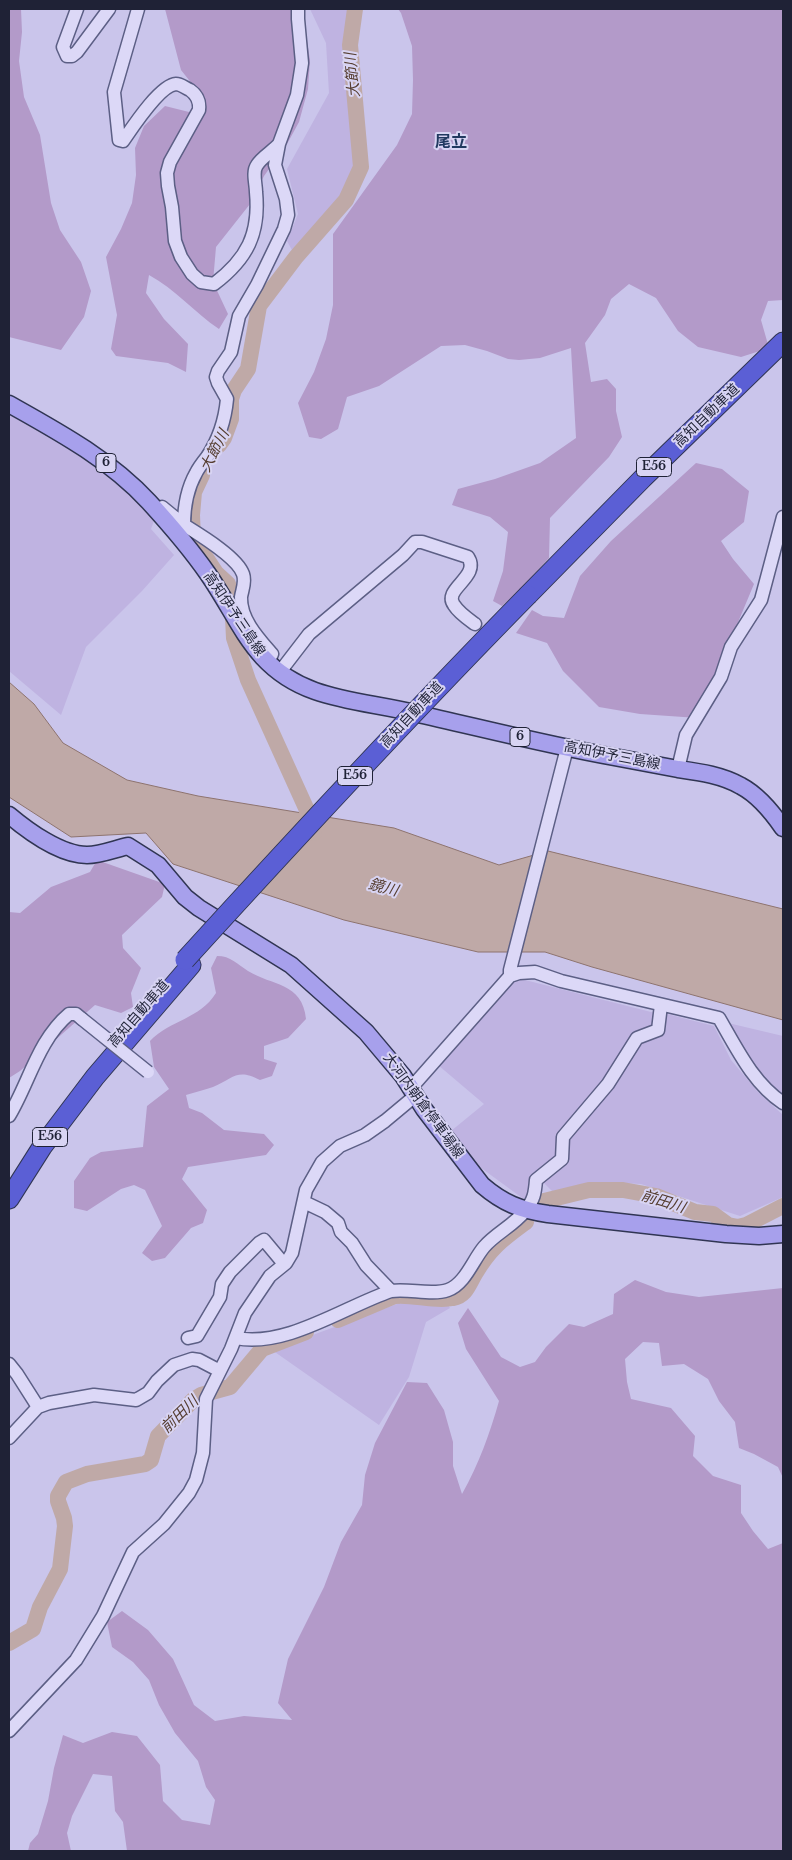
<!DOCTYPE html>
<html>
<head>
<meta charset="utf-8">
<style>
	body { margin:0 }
	#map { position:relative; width:792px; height:1860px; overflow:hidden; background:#cac5eb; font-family:"Libre Baskerville",serif }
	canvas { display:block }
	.frame { position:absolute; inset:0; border:10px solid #1f2236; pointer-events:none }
</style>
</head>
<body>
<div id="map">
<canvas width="792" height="1860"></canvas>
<div class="frame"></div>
</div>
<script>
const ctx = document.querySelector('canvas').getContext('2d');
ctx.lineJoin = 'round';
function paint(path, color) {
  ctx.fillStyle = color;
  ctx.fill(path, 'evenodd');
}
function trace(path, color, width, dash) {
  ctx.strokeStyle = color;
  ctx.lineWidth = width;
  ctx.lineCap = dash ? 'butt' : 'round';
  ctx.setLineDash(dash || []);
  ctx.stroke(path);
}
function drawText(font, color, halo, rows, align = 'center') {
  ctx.font = font + ' "Libre Baskerville","Noto Sans JP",serif';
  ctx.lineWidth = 4;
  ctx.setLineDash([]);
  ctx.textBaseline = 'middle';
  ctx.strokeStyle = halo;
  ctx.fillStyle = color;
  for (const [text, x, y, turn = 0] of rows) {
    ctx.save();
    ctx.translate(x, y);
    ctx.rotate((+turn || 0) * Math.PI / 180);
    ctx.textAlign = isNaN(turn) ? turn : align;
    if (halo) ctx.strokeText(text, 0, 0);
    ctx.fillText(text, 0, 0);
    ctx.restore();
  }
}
const farmland = new Path2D(`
	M310,9H349L346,44L357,166L344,197L293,252L287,241L298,214L287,169L329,93L326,43Z
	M9,414L69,446L130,492L155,518L151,529L174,555L142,591L86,647L61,715L9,671Z
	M517,978L655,1013L651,1026L636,1032L605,1081L559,1130L556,1156L525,1200L473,1162L451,1131L484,1104L438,1065Z
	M667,1014L714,1026L731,1060L759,1093L783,1115V1197L740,1216L641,1184L603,1182L553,1192L542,1181L568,1161V1140L614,1086L640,1043L663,1032Z
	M728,1023L783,1036V1100L752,1069Z
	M405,1301L448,1305L450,1308L426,1322L409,1377L379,1425L272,1350Z`);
const green = new Path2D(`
	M9,9H21L22,32L19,61L24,97L40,135L51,203L60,230L81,262L91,291L84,317L61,350L9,337Z
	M165,9H302L310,60L308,89L299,122L287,144L264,176L250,204L216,247L213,282L228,314L219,329C195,313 175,289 149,275L146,293L164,319L188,344L186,372L168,363L116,356L111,349L117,315L106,257L121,229L132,203L136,175L135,148L144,126L165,106L193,113L204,99L181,70Z
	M398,9H783V300L768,301L761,320L769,348L741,357L698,347L678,331L656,298L629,284L611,299L605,315L585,343L591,382L607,379L616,389V411L622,437L609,457L550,518L549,558L521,589L502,606L493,601L503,571L508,532L490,517L452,505L458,489L495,479L540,463L576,438L571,348L540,358L519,360L508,359L487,351L465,345L441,346L379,386L347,397L338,429L321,439L309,437L298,403L314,372L326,339L333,305V234L397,145L412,114L413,80L412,46L401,13Z
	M696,463L722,469L749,491L744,522L721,541L733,559L754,584L698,718L640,714L599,707L563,671L547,643L516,633L532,610L543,616L564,618L580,576L611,541Z
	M97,860L165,884L162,897L122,935L123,948L141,968L131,993L133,1007L121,1013L95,1005L20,1071L9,1078V912L20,913L51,887L90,872Z
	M217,956C231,956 237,964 248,971C272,986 302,982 306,1019L288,1038L264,1046V1059L277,1063L272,1076L260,1080C237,1068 234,1078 213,1087C205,1090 195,1092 186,1095L189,1108L202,1113L224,1130L264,1134L274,1145L266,1155L188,1167L182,1179L207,1210L203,1223L191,1228L165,1258L152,1261L142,1253L162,1226L145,1190L134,1185L121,1189L87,1211L74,1208V1181L90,1158L101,1152L143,1147L147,1106L169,1089L154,1067L150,1041C170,1020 200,1019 216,993L211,968Z
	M635,1280L666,1292L699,1297L783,1288V1478L778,1467L754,1454L739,1448L735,1422L719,1401L708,1379L684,1364L662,1366L659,1343L643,1342L625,1359L627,1382L631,1399L671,1408L695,1436L693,1456L713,1476L741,1485V1513L753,1531L768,1549L783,1543V1851H127L123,1822L115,1811L112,1776L93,1774L72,1816L67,1833L71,1851H28L30,1843L38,1834L48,1801L54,1768L63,1735L83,1743L112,1732L137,1736L160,1765L163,1801L182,1820L210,1825L215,1800L206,1787L198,1761L175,1733L159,1705L149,1680L133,1662L112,1647L107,1622L122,1611L148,1630L173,1659L194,1705L215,1721L244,1716L292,1720L278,1703L288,1659L324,1587L341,1542L362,1505L365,1475L375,1443L407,1382L427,1383L444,1410L453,1442V1466L462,1494C479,1464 490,1433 499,1401L466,1349L458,1323L468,1308L501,1357L520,1367L535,1362L546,1347L569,1324L584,1327L613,1314L614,1294Z`);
const water = new Path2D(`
	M9,682L34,704L63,743L127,780L198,796L394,828L499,865L548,851L783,909V1020L592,967L545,952H478L344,920L173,864L146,833L71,837L9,797Z`);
const river = new Path2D(`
	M219,445L224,438L231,419V399L234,390L248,369L259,306L296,257L346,200L361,167L350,45L355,9
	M202,475L194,492L192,515L193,538L216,573L228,584L232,597L234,638L248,680L306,808L314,833
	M538,1205L544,1201L589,1190H623L656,1196L695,1212L713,1214L728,1225L738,1227L746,1225L783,1206
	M338,1320L395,1296C414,1294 434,1302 453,1298C466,1296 469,1284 475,1274C490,1248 503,1239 526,1222
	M9,1643L33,1629L40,1607L60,1569L65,1526L64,1518L58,1501V1496L66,1482L87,1474L145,1464L151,1460L158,1436L193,1400L201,1395L230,1387L262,1349L306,1332`);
const minor = new Path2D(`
	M77,9L63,47L67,56H72L77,52L109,9
	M138,9L114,92L119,140L123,141C132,128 160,85 176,84C181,84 185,88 190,90C197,95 200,102 199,110L170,162L167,173L168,186L172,207L175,241L181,257L192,274L201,282L214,284C247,259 260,234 256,192C256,184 252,172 257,165C262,157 273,151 279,144
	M158,509L162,507L184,525C184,507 187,489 196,473C199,467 203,462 207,457C219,439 225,421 227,399L218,383L216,377L218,371L231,352L239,316L257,285L284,229L288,215L286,199L275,165L279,144L297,95L302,63L298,19V9
	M184,525C200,535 237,557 243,574C246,582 242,590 241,597C240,619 259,639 272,654L267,663
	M279,673L309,634L403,555L415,542H422L468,557C481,577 442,589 454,605C459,613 468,619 475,624
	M678,769L686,735L721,677L731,647L761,600L783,517
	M510,976V970L567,748
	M411,1088L510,976L519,973L535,972L561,981L719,1018C737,1049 753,1083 783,1103
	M9,1116C29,1083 38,1040 69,1014H76L82,1019
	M304,1202L325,1212L338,1223L341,1232L352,1243L366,1265L391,1291
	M188,1338L197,1336L220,1297L222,1284L230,1272L259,1243L264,1240L284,1264
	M236,1338C286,1348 344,1307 391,1291C409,1288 431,1296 448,1290C465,1284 473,1260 484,1247C496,1233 513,1226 525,1211C534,1200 535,1193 536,1180L562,1159L563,1137L608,1084L637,1038L658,1030L661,1005
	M9,1364L17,1374L38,1407
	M9,1438L38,1407L49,1403L94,1395L136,1400L148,1393L157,1381L174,1365L192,1359L199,1360L220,1371
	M9,1731L76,1660L103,1616L133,1552L164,1524L189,1493L196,1480L203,1453L206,1399L231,1349L245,1313L270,1276L286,1263L292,1253L306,1190L322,1162L340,1146L365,1135L385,1121L415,1096`);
const major = new Path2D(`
	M9,404C59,432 109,459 149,502C170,525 190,548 208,574C242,623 253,669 315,691C346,702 382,705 414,713C481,728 547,745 614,757C635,761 657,765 678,769C699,772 722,775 741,786C758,795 772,812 783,828
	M9,815C28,831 61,855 87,855C100,855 115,849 128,846L158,865L185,897L199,908L291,965L366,1032L403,1076L424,1109L482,1185C503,1203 520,1210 548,1214L726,1234L759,1236L783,1234`);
const highway = new Path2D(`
	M528,595L643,478L783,342
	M9,1199L42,1147L95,1077L191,965`);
const minorBridge = new Path2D(`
	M82,1019L148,1072`);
const highwayBridge = new Path2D(`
	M185,960C298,836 411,714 528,595`);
const shields = [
	[106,463,20],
	[654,467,35],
	[520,737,20],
	[355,776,35],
	[50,1137,35]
];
const shieldNames = [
	["6",106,463],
	["E56",654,467],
	["6",520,737],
	["E56",355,776],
	["E56",50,1137]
];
const streetNames = [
	["高知自動車道",707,416,-44],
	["高知伊予三島線",234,614,56],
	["高知自動車道",412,715,-47],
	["高知伊予三島線",612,756,11],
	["高知自動車道",139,1014,-49],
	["大河内朝倉停車場線",423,1106,54]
];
const waterNames = [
	["大節川",353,75,-95],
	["大節川",215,451,-63],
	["鏡川",383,888,15],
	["前田川",663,1202,17],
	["前田川",180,1415,-44]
];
const quarterNames = [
	["尾立",451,142]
];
paint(farmland, '#bfb3e1');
paint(green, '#b39ac9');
paint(water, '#bfa9a7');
trace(water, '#8d736e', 1);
trace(river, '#bfa9a7', 16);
trace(minor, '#5c5f85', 15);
trace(major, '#303553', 19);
trace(highway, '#303553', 21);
trace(minor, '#dcd8f7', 12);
trace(major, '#a7a0ec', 16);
trace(highway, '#5b5fd5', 19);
trace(minorBridge, '#5c5f85', 15, []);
trace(highwayBridge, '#303553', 21, []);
trace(minorBridge, '#dcd8f7', 12);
trace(highwayBridge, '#5b5fd5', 19);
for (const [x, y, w] of shields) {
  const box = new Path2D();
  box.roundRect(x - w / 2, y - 9.5, w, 19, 4);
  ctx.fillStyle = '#d8d4f3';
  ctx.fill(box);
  trace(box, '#1f2236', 1);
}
drawText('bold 12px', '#1f2236', null, shieldNames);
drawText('14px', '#1f2236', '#d8d4f3', streetNames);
drawText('italic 15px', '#553d30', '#d8d4f3', waterNames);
drawText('bold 16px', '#213960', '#d8d4f3', quarterNames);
</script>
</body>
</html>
